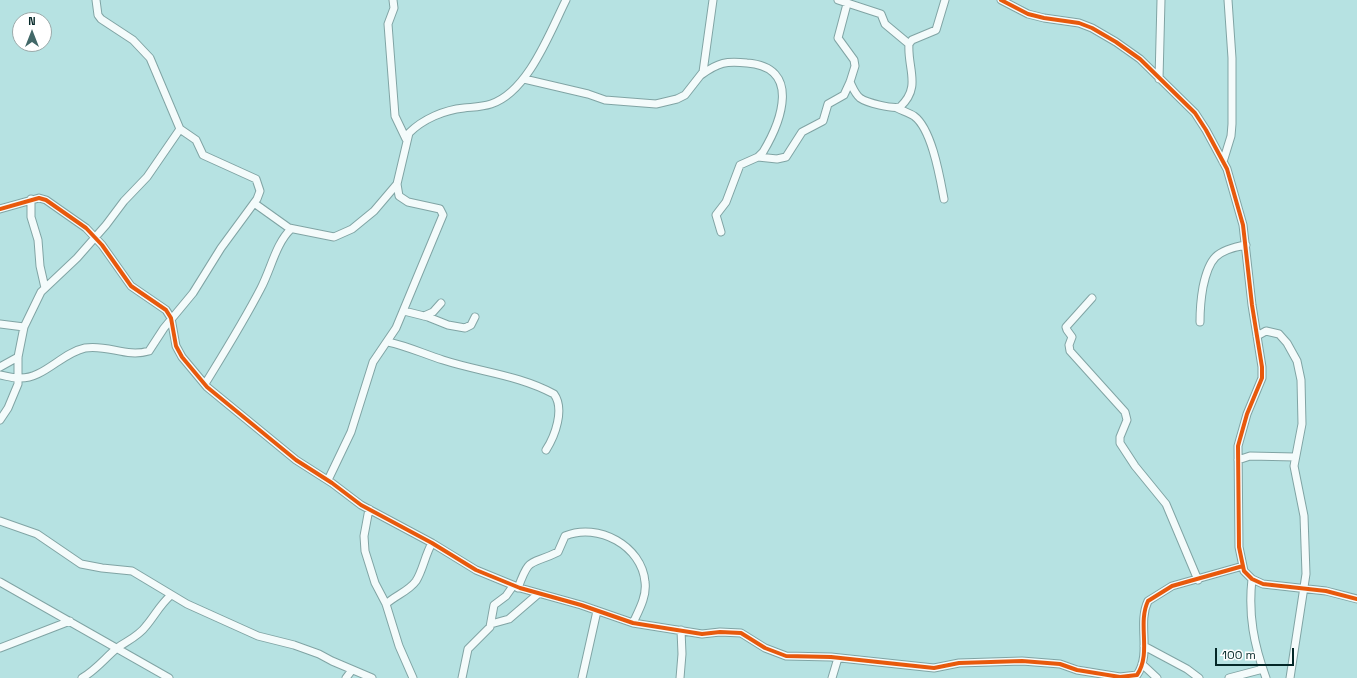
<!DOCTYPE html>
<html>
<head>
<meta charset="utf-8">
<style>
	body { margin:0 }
	#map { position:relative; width:1357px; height:678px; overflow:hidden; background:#b6e2e2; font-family:"Space Grotesk",sans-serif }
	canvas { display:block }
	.north { position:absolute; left:12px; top:12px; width:40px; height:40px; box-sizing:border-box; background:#fff; border:1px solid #9ba9a9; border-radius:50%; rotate:0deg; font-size:11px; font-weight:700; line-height:16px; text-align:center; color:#042727 }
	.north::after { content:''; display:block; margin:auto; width:14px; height:18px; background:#426868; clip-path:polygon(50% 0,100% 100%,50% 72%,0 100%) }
	.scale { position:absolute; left:1215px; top:648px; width:79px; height:18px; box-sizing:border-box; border:2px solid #042727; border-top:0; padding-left:5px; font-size:12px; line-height:14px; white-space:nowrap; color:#042727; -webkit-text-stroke:3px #fff; paint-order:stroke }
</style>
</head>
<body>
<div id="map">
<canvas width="1357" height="678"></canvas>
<div class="north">N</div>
<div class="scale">100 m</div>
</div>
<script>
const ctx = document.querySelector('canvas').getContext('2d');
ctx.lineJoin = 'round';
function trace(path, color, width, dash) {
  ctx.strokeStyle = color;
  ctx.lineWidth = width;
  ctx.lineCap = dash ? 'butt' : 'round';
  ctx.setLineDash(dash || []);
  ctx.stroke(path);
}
const minor = new Path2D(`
	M393,0L394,8L388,24L395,116L406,139
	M838,0L881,14L885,24L909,44
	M1001,0L1028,14L1044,18L1079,23L1092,28L1116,42L1140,59L1195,113L1206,130L1227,169L1243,225L1252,305L1262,367V378L1247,414L1238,446L1239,547L1244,571L1252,579L1263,584L1326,591L1357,599
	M701,75C719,62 726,61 747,63C802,67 781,122 763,152L758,157L740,165L726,202L716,215L721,232
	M524,79L588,94L605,100L656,104L677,99L685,95L703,72L713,0
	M1159,79L1161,0
	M850,82C853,88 855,94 860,98C867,103 892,109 900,107C922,87 907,68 909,44L912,40L936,30L945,0
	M897,108C903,111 909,113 914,116C932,129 940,178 944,199
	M758,157L777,159L786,157L802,132L823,121L828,104L844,95L850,82L855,66L854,60L838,38L847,4
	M1223,162L1231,136L1232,124V58L1228,0
	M31,199V217L38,240L40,266L45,288
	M254,203L289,228L334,237L352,229L374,211L397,184
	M0,209L39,198L46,200L86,228L102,245L131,286L166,310L171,318L176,346L182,357L207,387L296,460L332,483L361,505L432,543L476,570L520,588L581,605L633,623L702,634L720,632L741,633L765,648L786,656L831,657L934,668L959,663L1022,661L1060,664L1077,670L1120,677L1137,675C1152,653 1137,624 1148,601L1172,586L1243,566
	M1092,298L1066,327L1067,330L1072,337L1069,345L1070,351L1125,412L1127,420L1120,437V443L1135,466L1166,504L1198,580
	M404,311L428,317L448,325L465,328L471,325L475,317
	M424,316L433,312L441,303
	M1200,322C1200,310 1201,298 1203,287C1209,258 1216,250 1246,245
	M0,324L24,327
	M1257,336L1266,331L1279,334L1287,343L1297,361L1301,380L1302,424L1294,466L1304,516L1306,574L1290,678
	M388,342C407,346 424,354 443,360C480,372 519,375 554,394C565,409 555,436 546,450
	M0,367L18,357
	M0,375C6,376 12,378 18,378C43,380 61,353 85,348C108,344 126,358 149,351L164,328L193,293L221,248L257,199L260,191L256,179L203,155L196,140L180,129L150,58L133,40L101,19L98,15L96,0
	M205,384C224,353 244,321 261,288C271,269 276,243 291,229
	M0,420L8,408L18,384V357L24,327L41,292L77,258L106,225L124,201L147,177L180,129
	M1238,460L1250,456L1295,457
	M328,480L351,432L373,362L396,328L443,215L440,209L408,202L399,196L397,184L409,133C423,119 444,110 464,108C473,107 482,107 491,104C528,92 550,32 566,0
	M369,509L364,536L365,551L375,583L386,604L399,646L413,678
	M0,521L37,534L81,564L102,568L132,571L187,604L258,636L294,645L319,654L332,661L372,678
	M1252,579C1248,615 1254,645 1266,678
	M0,582L169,678
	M518,588C530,555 530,566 558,552L565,536C598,522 642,546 645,582C647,596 639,610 633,623
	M386,604C396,595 409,591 416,581C423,570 425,555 432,543
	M491,624L509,619L538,594
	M1144,646L1187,669L1199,678
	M0,648L70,621
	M1142,664L1157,678
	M82,678C96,670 105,658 117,648C127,641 139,636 146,626C156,614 159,606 171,595
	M346,678L352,670
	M462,678L468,649L490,627L494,605L506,596L513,586
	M582,678L597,611
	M680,678L682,654L681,630
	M832,678L838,658
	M1229,678L1263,669`);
const cycleway = new Path2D(`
	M1001,0L1028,14L1044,18L1079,23L1092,28L1116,42L1140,59L1195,113L1206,130L1227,169L1243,225L1252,305L1262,367V378L1247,414L1238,446L1239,547L1244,571L1252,579L1263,584L1326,591L1357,599
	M0,209L39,198L46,200L86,228L102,245L131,286L166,310L171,318L176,346L182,357L207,387L296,460L332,483L361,505L432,543L476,570L520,588L581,605L633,623L702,634L720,632L741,633L765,648L786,656L831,657L934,668L959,663L1022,661L1060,664L1077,670L1120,677L1137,675C1152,653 1137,624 1148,601L1172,586L1243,566`);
trace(minor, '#80a4a4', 9);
trace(minor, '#f4fbfb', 7);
trace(cycleway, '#e8590c', 4);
</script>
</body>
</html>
